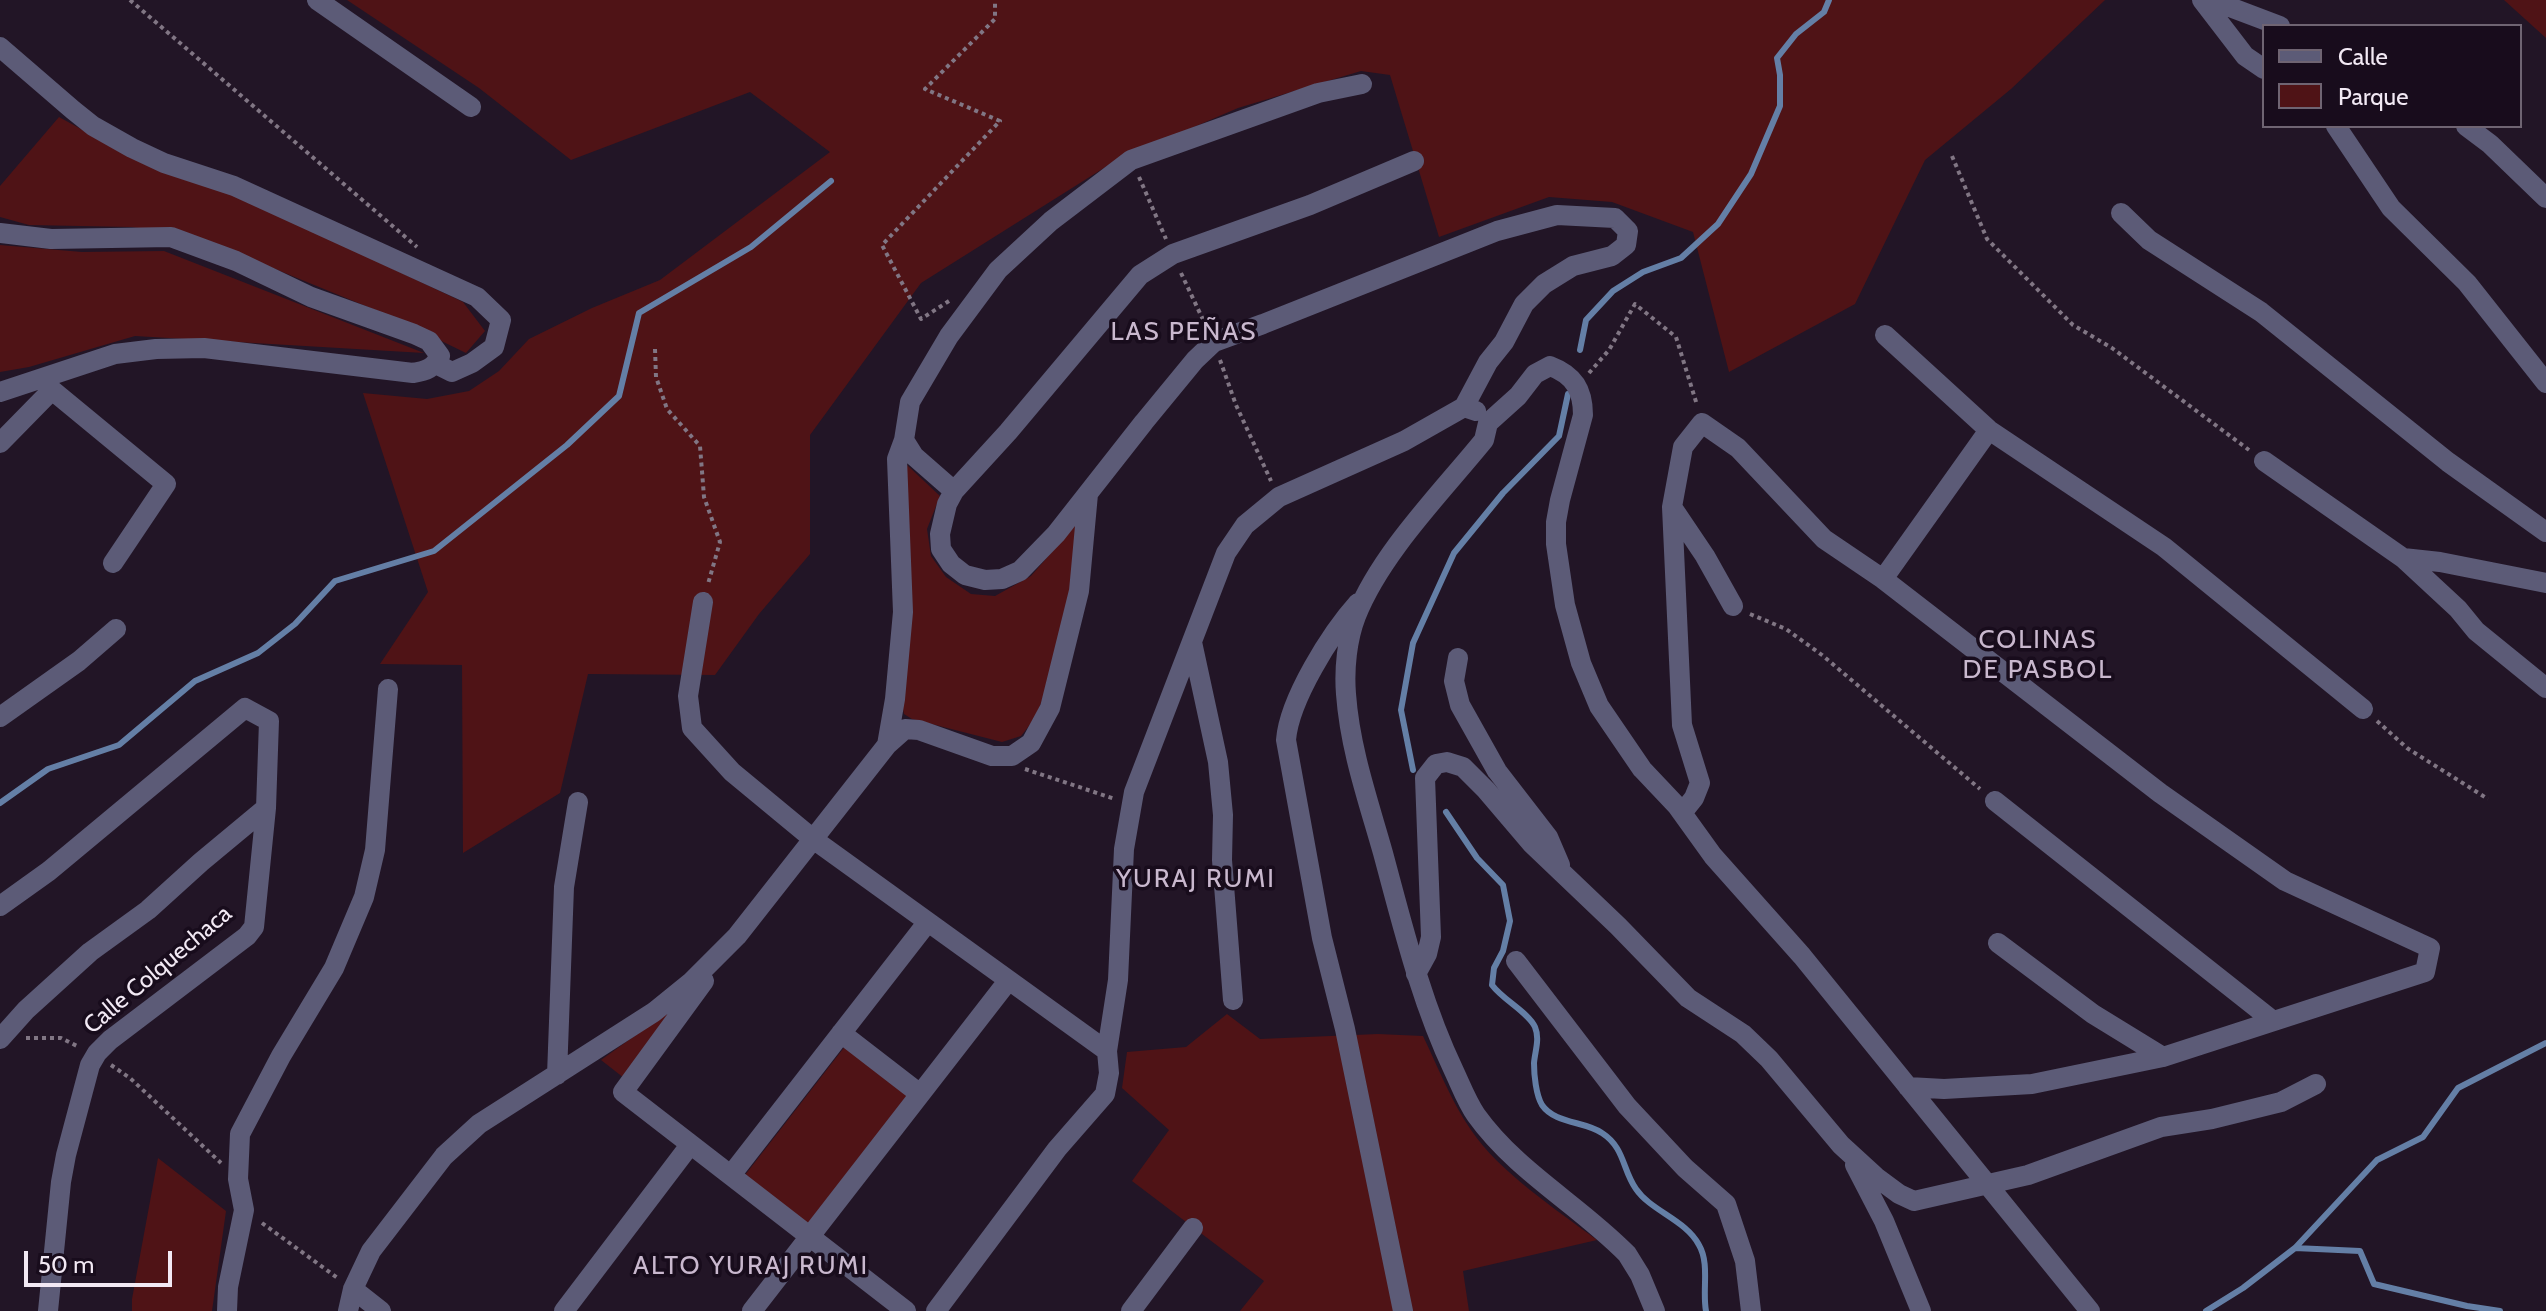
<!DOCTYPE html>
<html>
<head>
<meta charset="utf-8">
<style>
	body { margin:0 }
	#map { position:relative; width:2546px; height:1311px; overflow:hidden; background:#221526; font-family:Cabin,sans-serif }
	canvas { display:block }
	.legend { position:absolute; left:2262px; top:24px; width:260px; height:104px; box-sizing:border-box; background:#180c1c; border:2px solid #6f6472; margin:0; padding:10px 14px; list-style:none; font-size:24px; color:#f2e9f4 }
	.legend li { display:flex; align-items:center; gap:16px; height:40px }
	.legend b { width:40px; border:2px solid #6f6472 }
	.scale { position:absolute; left:24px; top:1251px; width:148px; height:36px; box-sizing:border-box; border:4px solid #f2e9f4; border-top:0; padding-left:10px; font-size:24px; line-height:28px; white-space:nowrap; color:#f2e9f4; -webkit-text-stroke:6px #180c1c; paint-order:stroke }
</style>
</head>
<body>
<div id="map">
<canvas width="2546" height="1311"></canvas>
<ul class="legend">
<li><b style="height:10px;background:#5c5b77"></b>Calle</li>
<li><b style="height:22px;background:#4f1316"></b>Parque</li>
</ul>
<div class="scale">50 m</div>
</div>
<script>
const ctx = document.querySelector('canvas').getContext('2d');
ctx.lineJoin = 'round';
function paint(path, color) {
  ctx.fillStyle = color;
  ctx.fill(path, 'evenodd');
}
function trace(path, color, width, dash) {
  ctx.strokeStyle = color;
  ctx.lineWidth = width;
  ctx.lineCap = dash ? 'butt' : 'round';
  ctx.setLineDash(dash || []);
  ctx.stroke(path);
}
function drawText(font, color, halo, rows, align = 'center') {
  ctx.font = font + ' Cabin,sans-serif';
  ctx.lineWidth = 7;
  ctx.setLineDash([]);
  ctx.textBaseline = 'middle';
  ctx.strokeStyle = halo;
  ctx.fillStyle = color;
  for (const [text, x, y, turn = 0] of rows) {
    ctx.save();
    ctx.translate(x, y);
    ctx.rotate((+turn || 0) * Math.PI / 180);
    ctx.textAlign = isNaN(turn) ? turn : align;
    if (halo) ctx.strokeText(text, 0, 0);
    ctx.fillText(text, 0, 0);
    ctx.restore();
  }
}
const green = new Path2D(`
	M347,0H2105L2011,89L1925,160L1855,304L1729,372L1693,232L1612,202L1549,197L1439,237L1390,75L1361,71L1238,108L1115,161L921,283L810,435V554L759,614L715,675L588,674L560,793L463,853L462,665L380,664L428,592L363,393L427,399L469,391L499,371L529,339L592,308L660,280L830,152L750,92L571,160L479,88Z
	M2504,0H2546V38Z
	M59,117L130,156L245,199L463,302L485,331L466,353L390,316L192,235L131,227L29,225L0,217V186Z
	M0,245L82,252L164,251L424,353L135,336L29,367L0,372Z
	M907,465L940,496L927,529L931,556L946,577L971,594L995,596L1031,576L1077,523L1072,594L1053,669L1036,717L1021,736L1002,742L912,719L904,714L902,704Z
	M676,1006L624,1078L601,1060Z
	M1227,1014L1260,1039L1378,1034L1423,1036C1438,1067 1451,1101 1471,1130C1499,1172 1557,1210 1597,1240L1463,1271L1469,1311H1240L1264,1281L1132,1181L1169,1130L1122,1088L1127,1052L1186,1047Z
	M846,1045L910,1094L809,1225L745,1175Z
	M158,1158L226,1211L212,1311H132V1299Z`);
const stream = new Path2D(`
	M1580,350L1586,320L1613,291L1643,272L1681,258L1718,224L1751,174L1780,106V75L1777,58L1796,34L1824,12L1829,0
	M1413,770L1401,710L1413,643L1454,553L1503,493L1559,436L1568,394
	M0,803L48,769L119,745L195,681L258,653L295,624L335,581L434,551L567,445L619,396L639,313L751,247L831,181
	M1446,812L1477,858L1503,885L1510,921L1503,951L1494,968L1492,985C1503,1000 1528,1012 1535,1027C1540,1039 1535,1051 1534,1063C1534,1075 1536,1095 1542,1105C1555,1124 1585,1121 1602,1133C1625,1148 1622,1169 1636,1189C1651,1211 1686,1220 1699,1245C1710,1264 1702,1290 1706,1311
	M2295,1248L2360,1251L2374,1284L2467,1306L2500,1311
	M2206,1311L2243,1288L2295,1248L2377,1160L2423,1137L2458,1088L2546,1043`);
const path = new Path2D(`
	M130,0L417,247
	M1952,156L1987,239L2073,325L2112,348L2249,450
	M1139,177L1166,239
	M1181,273L1206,326
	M949,301L921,319L882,245L1000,121L925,89L995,19V0
	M655,349L656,377L667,409L700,446L704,497L720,542L708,584
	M1220,360L1236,405L1271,481
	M1589,373L1609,350L1635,304L1676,337L1697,405
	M1750,614L1786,629L1822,655L1980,789
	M2377,721L2407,748L2488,799
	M1025,769L1115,799
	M26,1038H61L79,1047
	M111,1065L130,1078L221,1163
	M262,1223L339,1279`);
const minor = new Path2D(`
	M317,0L471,107
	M2202,0L2245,56L2264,69
	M2211,0L2280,26
	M0,47L73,110L93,126L132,148L164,163L234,186L477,297L501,320L494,347L472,363L452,372L436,364
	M2336,126L2391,208L2467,283L2546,383
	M2466,126L2490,144L2546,198
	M1414,161L1310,205L1173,254L1140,275L1008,432L954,491L947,504L940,534L941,549L951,564L965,575L985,580L1002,579L1020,571L1056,534L1144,422L1195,360L1214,342L1263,324L1497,231L1557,215L1615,218L1628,231L1626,245L1612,256L1573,266L1544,284L1524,304L1504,342L1488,362L1464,407
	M2121,213L2149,240L2261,312L2448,462L2546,532
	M0,233L51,239L171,237L236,261L311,297L414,334L429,341L440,356C434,368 426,371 413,373L204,348L156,349L115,354L0,392
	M1885,335L1989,430L2164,547L2363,709
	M0,443L52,390L166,484L113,563
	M2264,461L2403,558L2458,609L2476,631L2546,688
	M954,491L914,456L904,440L910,402L949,336L998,270L1051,221L1131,160L1318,93L1362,84
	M1672,507L1705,556L1733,606
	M2403,558L2440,562L2546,583
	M1883,579L1989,430
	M703,602L688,696L692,728L732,772L813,839L1107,1051
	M1358,603C1331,633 1289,700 1286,740L1322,938L1345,1029L1403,1311
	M1192,642L1218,762L1223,815L1222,860L1233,1000
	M1458,658L1454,681L1460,705L1497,771L1548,837L1560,865
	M0,717L79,661L116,629
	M887,745L895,699L903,612L897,459L904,440
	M1995,801L2272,1020
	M1682,813L1694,798L1700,783L1682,725L1672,507L1683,447L1702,423L1738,448L1824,539L1883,579L2160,793L2285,881L2430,948L2425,972L2163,1057L2032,1084L1944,1089L1908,1087
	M0,906L49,871L245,708L269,721L266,808L254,927L247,936L110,1040L97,1053L90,1065L66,1155L61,1182L48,1311
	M1998,943L2093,1014L2163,1057
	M1516,961L1627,1106L1685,1168L1726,1204L1745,1261L1751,1311
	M1416,974L1427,954L1431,937L1425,778L1436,764L1447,762L1463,767L1486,790L1532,844L1618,926L1688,998L1743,1034L1769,1059L1841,1145L1876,1177L1899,1194L1914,1201L2028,1175L2161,1127L2212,1119L2281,1102L2316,1084
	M704,981L623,1092L906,1311
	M841,1033L920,1094
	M0,1039L26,1010L90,952L148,910L201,862L266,808
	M557,1075L564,887L578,802
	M1855,1165L1884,1221L1921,1311
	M731,1175L927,923
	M353,1289L381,1311
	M227,1311L228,1287L244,1210L238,1179L240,1134L281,1056L334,968L364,897L375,850L388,689
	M348,1311L353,1289L371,1251L444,1156L479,1124L654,1012L691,982L737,936L887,745L905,729L919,730L992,756H1012L1031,743L1050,708L1079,591L1088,494
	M564,1311L690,1145
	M752,1311L1008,981
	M936,1311L1057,1149L1105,1094L1109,1073L1107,1051L1118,980L1124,849L1134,792L1226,553L1245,525L1279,497L1404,441L1464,407L1476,411
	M1131,1311L1193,1228
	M1655,1311L1640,1275L1627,1254C1579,1205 1516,1171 1476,1115C1467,1102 1461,1086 1454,1071C1421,1002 1403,927 1383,853C1368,800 1350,749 1346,694C1344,669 1347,639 1356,616C1381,553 1441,493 1484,440L1488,423L1518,396L1535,374L1550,366C1574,375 1583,390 1583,415L1560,500L1556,522V544L1565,605L1581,663L1599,706L1642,769L1677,806L1713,856L1802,956L2090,1311`);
const streetNames = [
	["Calle Colquechaca",158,970,-40]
];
const neighbourhoodNames = [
	["LAS PEÑAS",1184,332],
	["COLINAS",2038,640],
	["DE PASBOL",2038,670],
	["YURAJ RUMI",1196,879],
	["ALTO YURAJ RUMI",751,1266]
];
paint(green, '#4f1316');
trace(stream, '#647fa6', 6);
trace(path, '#817684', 4, [4, 4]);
trace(minor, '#5c5b77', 20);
drawText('24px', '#f2e9f4', '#180c1c', streetNames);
ctx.letterSpacing = '2px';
drawText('26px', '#c9b8ce', '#180c1c', neighbourhoodNames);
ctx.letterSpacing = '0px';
</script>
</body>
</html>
